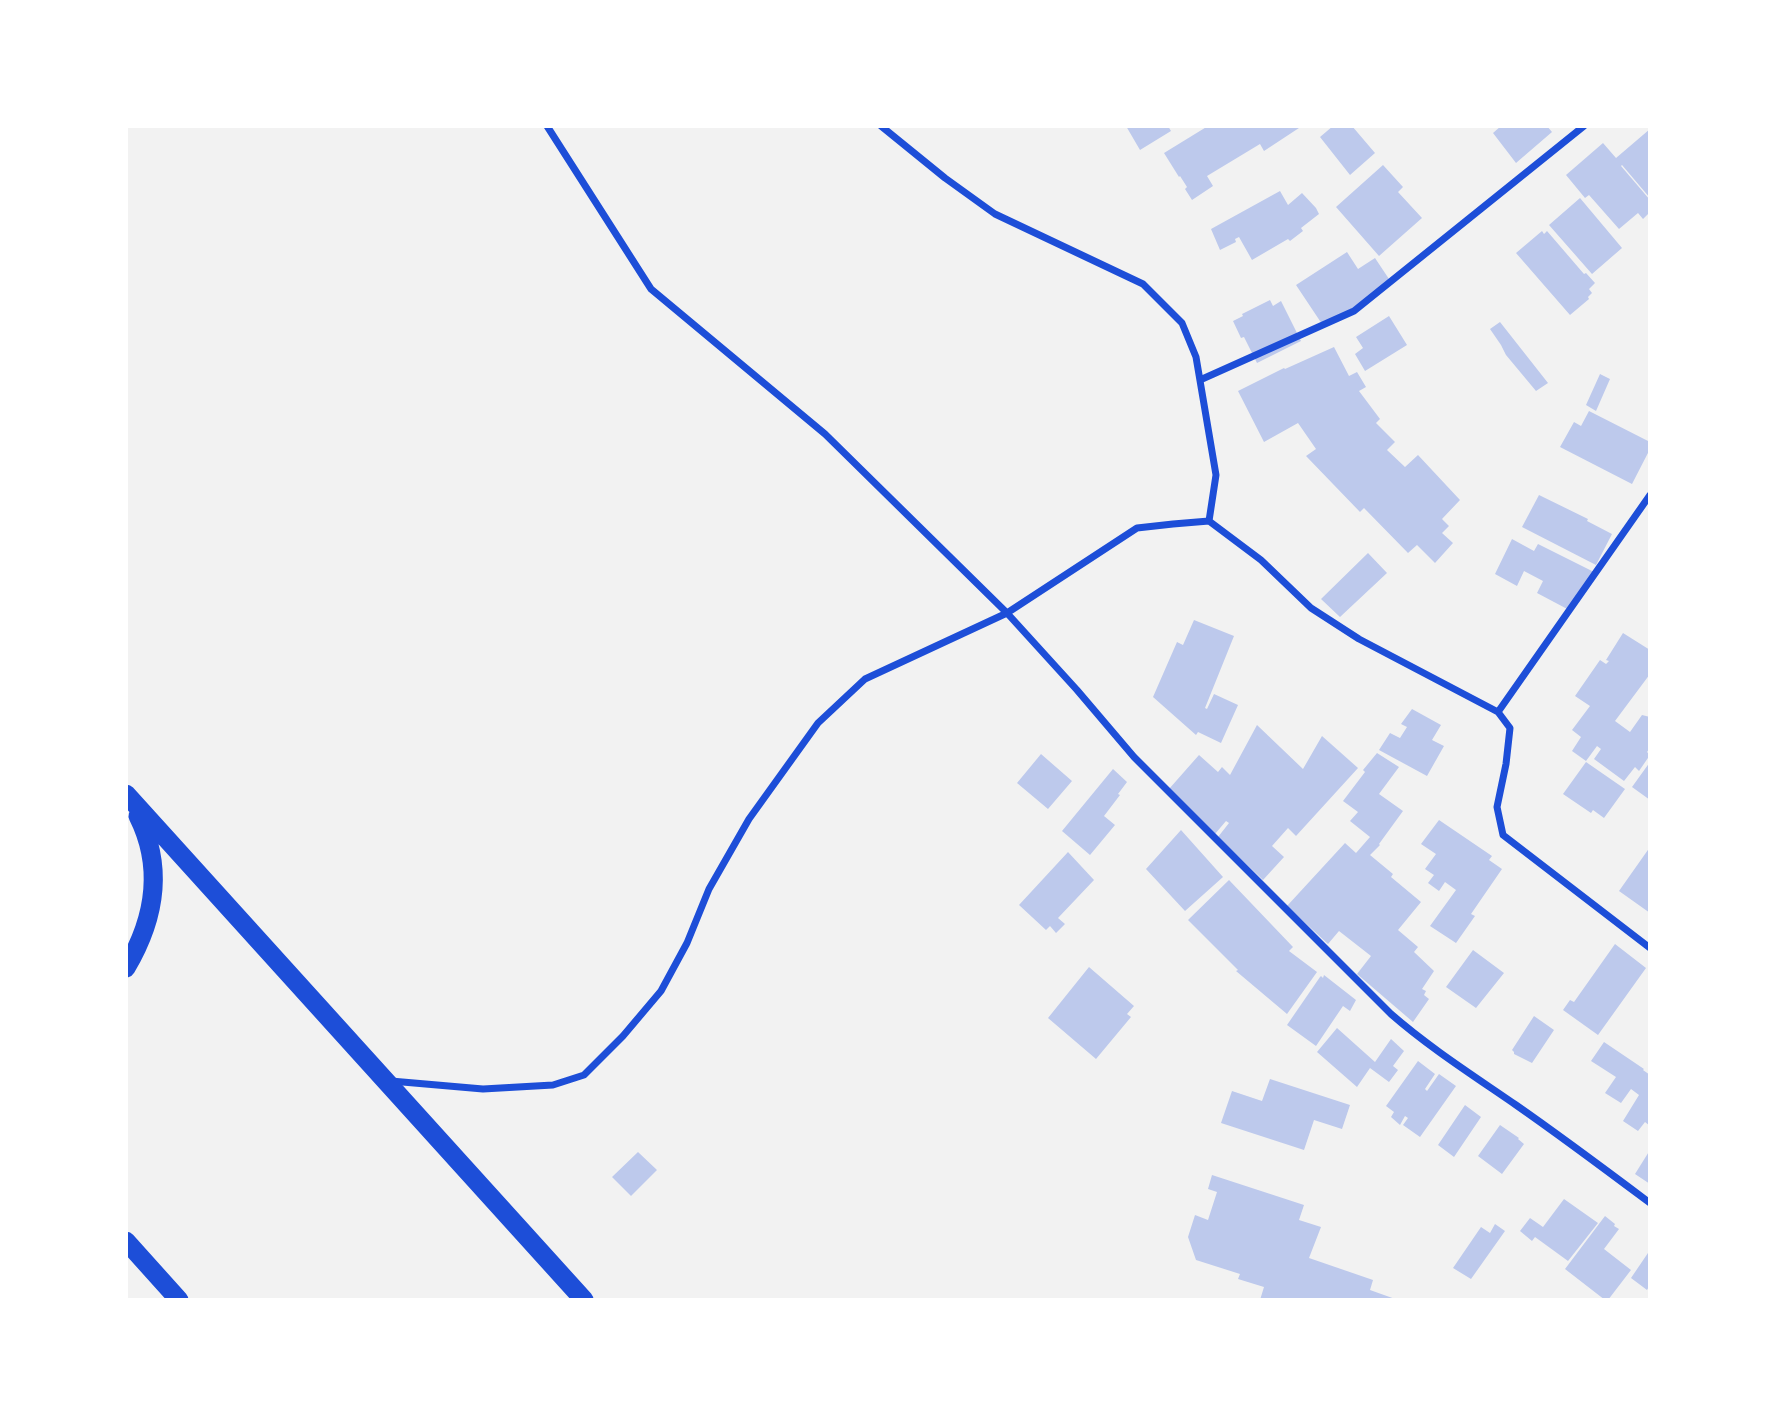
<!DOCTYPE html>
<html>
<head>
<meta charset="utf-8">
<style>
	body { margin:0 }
	#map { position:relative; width:1776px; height:1426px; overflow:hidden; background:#f2f2f2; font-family:"Libre Baskerville",serif }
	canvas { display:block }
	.frame { position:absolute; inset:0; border:128px solid #fff; pointer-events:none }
</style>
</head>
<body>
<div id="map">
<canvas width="1776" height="1426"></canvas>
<div class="frame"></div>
</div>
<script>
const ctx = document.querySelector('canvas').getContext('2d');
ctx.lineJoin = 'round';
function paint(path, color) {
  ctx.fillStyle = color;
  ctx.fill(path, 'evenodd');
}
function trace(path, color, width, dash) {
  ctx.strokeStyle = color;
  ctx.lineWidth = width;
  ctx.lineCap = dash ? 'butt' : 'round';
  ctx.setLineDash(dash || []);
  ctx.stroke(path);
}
const building = new Path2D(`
	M1126,126H1168L1171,131L1140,150Z
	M1208,126H1302L1264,151L1260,144L1207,176L1213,186L1192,200L1185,189L1187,187L1180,176L1179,177L1164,153Z
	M1333,126H1352L1375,153L1350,175L1320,137Z
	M1501,126H1547L1552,132L1516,163L1493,133Z
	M1650,129V198L1622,165L1621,166L1650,200V212L1643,219L1638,213L1619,229L1589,195L1585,198L1566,175L1603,143L1616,158Z
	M1383,165L1403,187L1398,192L1422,218L1379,256L1336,207Z
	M1280,191L1288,205L1302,193L1316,208L1319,214L1301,228L1303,231L1290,241L1288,239L1252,260L1239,237L1235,239L1236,242L1220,250L1211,229Z
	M1580,198L1622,248L1592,274L1549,225Z
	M1542,231L1544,234L1547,231L1584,274L1586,273L1595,283L1589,289L1592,293L1588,297L1589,299L1570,315L1516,253Z
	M1347,252L1358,269L1375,258L1391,282L1324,327L1296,285Z
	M1270,300L1273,306L1281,301L1301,341L1257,363L1244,337L1241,338L1233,321L1243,316L1242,314Z
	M1389,316L1407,345L1365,371L1355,354L1363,348L1356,337Z
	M1500,322L1548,383L1536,391L1506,355L1501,345L1490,329Z
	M1334,347L1349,376L1357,372L1366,387L1359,391L1380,419L1376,423L1395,442L1387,450L1405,467L1418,455L1460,500L1442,519L1449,526L1442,533L1453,543L1435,563L1417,545L1408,553L1364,508L1360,512L1306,456L1316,449L1298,423L1264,442L1238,391L1284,368L1285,369Z
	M1600,374L1610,379L1596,411L1586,405Z
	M1589,411L1650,442V449L1632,484L1560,447L1574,422L1581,426Z
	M1539,495L1588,519L1587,521L1612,534L1596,565L1522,527Z
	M1512,539L1534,551L1538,544L1594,572L1571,611L1537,593L1543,581L1524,571L1517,586L1495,574Z
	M1368,553L1387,573L1340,617L1321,599Z
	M1194,620L1234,636L1205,708L1207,709L1214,694L1238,705L1221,743L1198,732L1196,735L1153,697L1177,642L1183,645Z
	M1623,633L1650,650V674L1615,721L1630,732L1642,715L1650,717V748L1647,752L1650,755L1639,771L1635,767L1624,781L1594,759L1601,749L1597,746L1586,761L1572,751L1581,737L1572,730L1590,706L1575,696L1600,660L1606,664L1609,661L1606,660Z
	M1412,709L1441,725L1432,740L1444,746L1427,776L1379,750L1390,733L1400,738L1407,727L1401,724Z
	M1257,725L1303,769L1322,736L1358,768L1296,836L1288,828L1272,846L1284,857L1263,880L1218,837L1229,823L1226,821L1215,834L1169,789L1199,755L1218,772L1222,767L1230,775Z
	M1377,753L1399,767L1379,794L1403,811L1379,844L1380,845L1370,855L1393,874L1391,877L1421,902L1398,930L1418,947L1414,952L1434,971L1422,989L1426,991L1424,995L1429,999L1413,1022L1357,974L1371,956L1339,931L1328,944L1287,906L1345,843L1356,853L1370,837L1350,821L1358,812L1343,801L1365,772L1363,770Z
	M1041,754L1072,781L1048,809L1017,783Z
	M1586,762L1625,789L1604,818L1593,810L1591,813L1563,794Z
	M1650,762V800L1632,787Z
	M1113,769L1127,782L1118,794L1120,795L1104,816L1115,825L1090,855L1062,831Z
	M1439,820L1492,856L1489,860L1502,869L1471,914L1475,916L1456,943L1430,926L1456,890L1445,882L1439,891L1428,883L1434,875L1425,869L1436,854L1421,844Z
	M1181,830L1223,877L1185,911L1146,869Z
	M1650,847V913L1619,891Z
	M1068,852L1094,880L1058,918L1065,924L1056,933L1050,926L1046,930L1019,905Z
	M1229,880L1293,947L1289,951L1317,972L1287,1014L1236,971L1238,970L1188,920Z
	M1615,944L1646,968L1598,1035L1563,1010L1570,1000L1574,1002Z
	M1473,950L1504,973L1476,1008L1446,987Z
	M1089,967L1134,1006L1127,1014L1131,1017L1096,1059L1048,1018Z
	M1324,975L1356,1000L1350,1011L1343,1006L1316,1046L1287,1025L1320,977L1321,976L1323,978Z
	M1534,1016L1554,1030L1532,1063L1514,1054V1052L1512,1050Z
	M1337,1028L1375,1062L1391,1039L1404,1051L1393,1066L1398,1070L1389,1082L1370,1068L1357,1087L1317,1052Z
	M1604,1042L1644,1069L1643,1070L1650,1075V1126L1645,1122L1638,1131L1623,1121L1639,1095L1631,1089L1621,1103L1605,1093L1616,1077L1591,1061Z
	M1418,1061L1435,1074L1425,1089L1427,1091L1439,1074L1456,1086L1420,1137L1403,1125L1408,1118L1405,1116L1400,1125L1391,1117L1394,1112L1386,1106Z
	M1270,1079L1350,1105L1342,1129L1314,1120L1304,1150L1221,1123L1232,1091L1262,1101Z
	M1465,1105L1481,1117L1454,1157L1438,1145Z
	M1500,1125L1519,1138L1518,1139L1524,1144L1502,1174L1478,1156Z
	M1650,1150V1184L1635,1174Z
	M638,1152L657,1170L631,1196L612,1177Z
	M1212,1175L1304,1205L1299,1220L1321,1227L1309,1258L1373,1280L1370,1290L1398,1300H1260L1264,1287L1238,1279L1240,1274L1196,1260L1188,1237L1195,1215L1208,1220L1217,1192L1208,1189Z
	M1564,1199L1598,1223L1568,1261L1535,1237L1532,1241L1520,1231L1530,1218L1543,1227Z
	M1605,1216L1615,1224L1614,1226L1619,1229L1604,1249L1631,1270L1608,1300H1605L1565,1269Z
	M1495,1224L1505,1231L1471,1279L1453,1268L1481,1227L1490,1233Z
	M1650,1250V1285L1647,1290L1631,1278Z`);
const minor = new Path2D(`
	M547,126L651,289L825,434L1007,613L1077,690L1134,757L1391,1014C1430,1048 1474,1076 1516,1105C1562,1137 1606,1170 1650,1203
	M881,126L945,178L995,214L1143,284L1182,323L1196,357L1216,475L1209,521
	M1200,380L1354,311L1584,126
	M1498,712L1650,495
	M391,1081L483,1089L553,1085L584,1075L623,1036L661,991L687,943L709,889L749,819L818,723L865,679L1007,613L1137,528L1173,524L1209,521L1261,560L1311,608L1359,639L1498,712L1510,728L1506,764L1497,807L1503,835L1650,948`);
const trunk = new Path2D(`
	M126,794L584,1300
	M126,968C155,919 164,868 138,816
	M126,1241L179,1300`);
paint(building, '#bdc9ec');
trace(minor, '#1d4ed8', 7);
trace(trunk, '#1d4ed8', 19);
</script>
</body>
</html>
